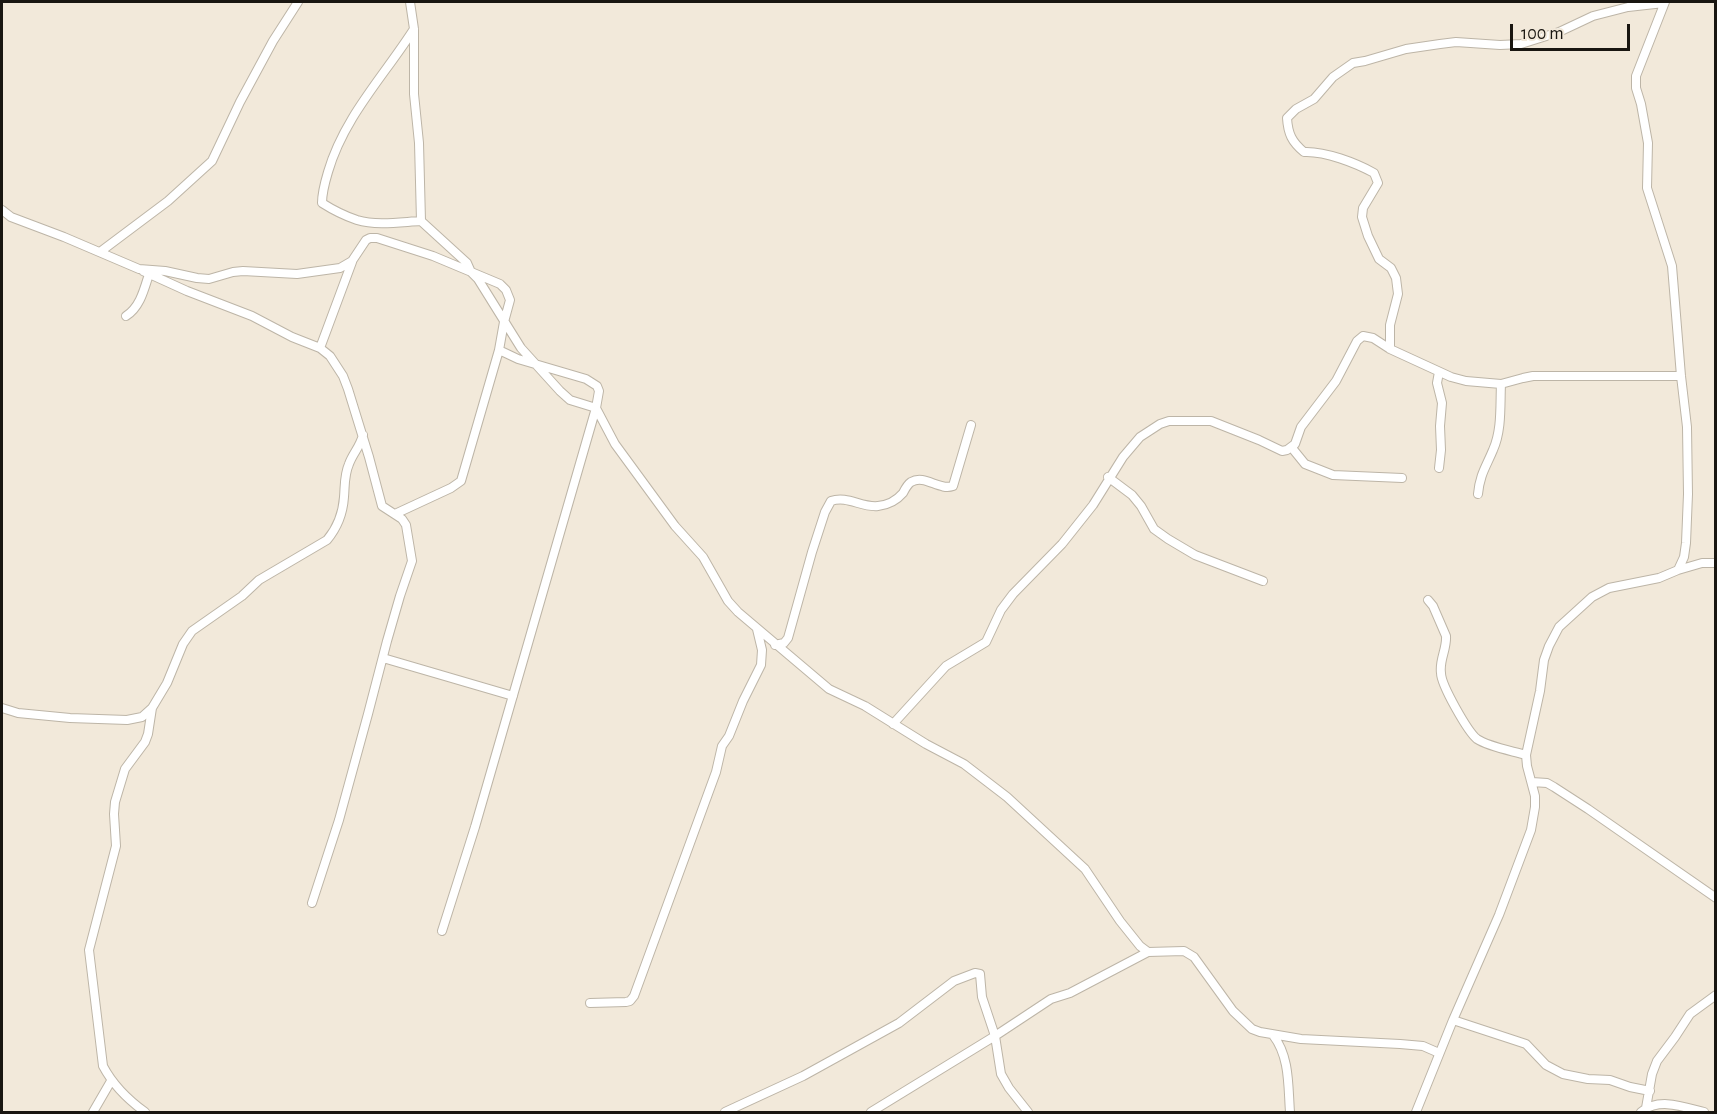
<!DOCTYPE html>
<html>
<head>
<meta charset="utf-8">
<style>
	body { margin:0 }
	#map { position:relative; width:1717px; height:1114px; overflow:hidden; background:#f2e9da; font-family:"Alegreya Sans",sans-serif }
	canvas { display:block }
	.frame { position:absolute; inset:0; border:3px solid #191611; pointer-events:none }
	.scale { position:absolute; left:1510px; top:24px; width:120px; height:27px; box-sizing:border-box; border:3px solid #191611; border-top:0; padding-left:8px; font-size:18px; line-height:21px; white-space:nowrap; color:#191611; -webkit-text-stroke:4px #f2e9da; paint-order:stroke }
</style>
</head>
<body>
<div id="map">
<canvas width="1717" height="1114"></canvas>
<div class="frame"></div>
<div class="scale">100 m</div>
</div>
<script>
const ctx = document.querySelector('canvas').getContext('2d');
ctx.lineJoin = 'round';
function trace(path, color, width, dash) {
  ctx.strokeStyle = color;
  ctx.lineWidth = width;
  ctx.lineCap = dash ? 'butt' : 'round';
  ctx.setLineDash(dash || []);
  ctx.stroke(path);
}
const minor = new Path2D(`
	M410,2L414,29V94L419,143L421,221
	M414,29C384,76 344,117 328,172C325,182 322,192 322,203C333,210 345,216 357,220C377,226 401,222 421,221L467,263L471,272L478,279L521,348L560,391L570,400L596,408L475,827L442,931
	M2,210L11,217L64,237L139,269L165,271L197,278L209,279L233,272L243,271L297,274L340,268L352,261L366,240L370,238H377L433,256L500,284L506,290L510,300L504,322L499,350L518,359L586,379L597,386L599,391L596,408L615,444L675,526L703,557L728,601L738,612L829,689L865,706L926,744L964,764L1007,797L1085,869L1120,921L1140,946L1148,952L1184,951L1194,957L1233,1011L1252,1029L1260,1032L1301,1039L1400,1044L1423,1046L1439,1053
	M100,252L168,201L212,161L240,102L273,41L298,2
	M143,271L187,291L252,316L292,337L320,348L330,356L343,376L348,389L369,457L382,506L402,519L406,525L412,561L400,596L387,641L368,714L339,820L312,903
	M126,316C140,307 144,290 149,274
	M320,348L352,262
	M1390,349V325L1398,294L1396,278L1391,268L1379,259L1368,236L1362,217L1363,208L1378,183L1374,173C1356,163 1325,151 1304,152C1292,142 1288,134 1287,118L1296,109L1314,99L1333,77L1353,63L1365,61L1406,49L1440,44L1456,42L1500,45L1521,44L1559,32L1593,16L1628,7L1664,3
	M1292,448L1305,464L1333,475L1402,478
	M1439,468L1441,450L1440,426L1442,403L1437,383L1439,372
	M1108,477L1132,495L1141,506L1154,529L1168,539L1195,555L1263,581
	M1478,494C1480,474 1486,467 1493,450C1502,430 1500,406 1501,384
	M395,514L451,488L461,481L499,350
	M1678,570L1702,563H1716
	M1428,600L1433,606L1446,636C1447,649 1439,660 1441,673C1441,685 1468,732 1477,739C1489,747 1513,751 1526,755
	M775,645L784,643L788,638L812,552L825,512L831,501C847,495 862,508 878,506C888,505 897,500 903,493C905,489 908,484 911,482C925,474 939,491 953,486L971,425
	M383,658L513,696
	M2,708L18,713L70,718L127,720L142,717L152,708
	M893,724L946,666L986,642L1001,610L1013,594L1062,544L1093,505L1123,457L1140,437L1160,424L1169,421H1211L1259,440L1282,451L1287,450L1295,444L1301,427L1336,381L1357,341L1363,336L1373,338L1390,349L1451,377L1466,381L1501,384L1523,378L1533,376H1681
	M1532,782L1547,783L1554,787L1588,809L1716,898
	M590,1003L626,1002L630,1001L634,996L716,772L722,746L729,736L743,701L761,665L762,650L757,629
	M1453,1020L1526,1044L1546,1065L1563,1074L1588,1079L1610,1080L1630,1087L1650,1091
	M1273,1035C1290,1057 1288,1086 1290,1112
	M1646,1108L1652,1074L1657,1061L1675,1037L1690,1014L1716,995
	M93,1112L111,1081
	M145,1112C127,1099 113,1085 103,1066L89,950L116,846L114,814L115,802L125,769L145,742L148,734L152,708L167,683L183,644L192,631L242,596L259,580L327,540C337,528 343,512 344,497C345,486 344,475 349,464C353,453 360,447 363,435
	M725,1112L803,1076L899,1023L954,981L975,973L980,974L982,997L995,1036L1001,1074L1009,1088L1028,1112
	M871,1112L995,1036L1051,999L1070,993L1148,952
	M1416,1112L1453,1020L1499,915L1531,830L1535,807V796L1527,766L1526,755L1540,691L1544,660L1549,646L1559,627L1592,597L1609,588L1659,578L1678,570L1684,557L1686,543L1688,494L1687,427L1681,376L1672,266L1647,188L1648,143L1641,104L1636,88V76L1665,2
	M1641,1112C1659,1097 1684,1107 1704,1112`);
trace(minor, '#bdb5a7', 10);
trace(minor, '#fff', 8);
</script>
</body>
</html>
